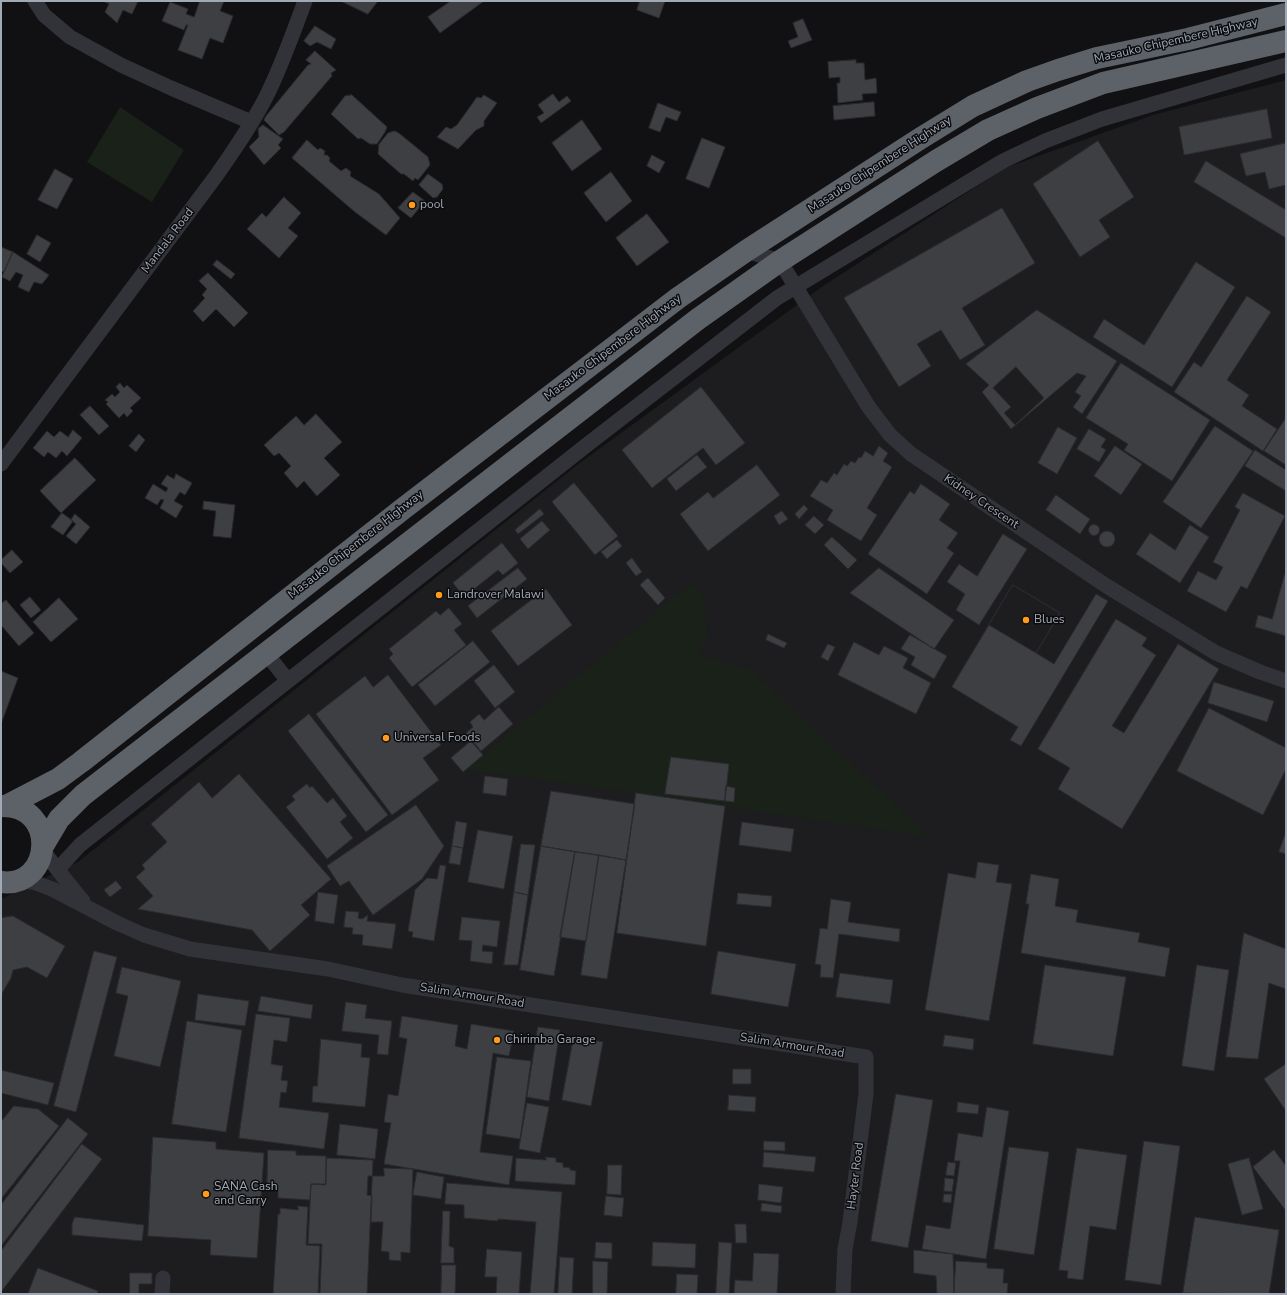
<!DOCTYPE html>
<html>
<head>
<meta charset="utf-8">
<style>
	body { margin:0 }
	#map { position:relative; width:1287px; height:1295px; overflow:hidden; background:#111113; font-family:"Nunito Sans",sans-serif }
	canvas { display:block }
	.frame { position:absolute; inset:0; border:2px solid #a1a9b5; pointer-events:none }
</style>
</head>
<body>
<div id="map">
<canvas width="1287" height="1295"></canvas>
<div class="frame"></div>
</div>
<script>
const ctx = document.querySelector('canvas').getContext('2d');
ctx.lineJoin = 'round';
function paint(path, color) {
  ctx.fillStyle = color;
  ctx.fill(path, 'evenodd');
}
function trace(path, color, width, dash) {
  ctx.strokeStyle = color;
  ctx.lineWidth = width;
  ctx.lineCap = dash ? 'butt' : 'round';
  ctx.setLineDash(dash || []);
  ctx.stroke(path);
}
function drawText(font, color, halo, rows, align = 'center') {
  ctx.font = font + ' "Nunito Sans",sans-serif';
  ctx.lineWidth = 3;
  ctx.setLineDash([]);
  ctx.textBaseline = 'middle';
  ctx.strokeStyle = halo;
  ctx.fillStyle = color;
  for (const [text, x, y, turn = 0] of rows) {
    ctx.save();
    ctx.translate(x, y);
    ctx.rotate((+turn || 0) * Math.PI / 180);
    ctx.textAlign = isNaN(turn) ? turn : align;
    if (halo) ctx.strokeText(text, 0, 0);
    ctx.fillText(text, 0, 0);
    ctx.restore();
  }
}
const built = new Path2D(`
	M1286,80V1294H1V899L78,862L577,465L823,286L1005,168L1153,115Z`);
const green = new Path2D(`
	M120,107L184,150L152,202L87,162Z
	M690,584L704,598L707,635L699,654L751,670L929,837L546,780L465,770Z`);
const building = new Path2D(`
	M103,1H138L132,14L123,10L117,23L105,12L109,4Z
	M200,1H224L220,11L233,16L223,43L210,38L202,59L178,50L188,25H186L184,30L162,21L170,2L188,9L186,14L194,17Z
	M341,1H378L368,14Z
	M451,1H484L440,33L428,17Z
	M640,1H665L659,18L637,10Z
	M803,19L812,40L791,48L788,41L798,37L793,23Z
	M315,26L336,39L331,49L317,42L310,46L304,41Z
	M315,51L336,70L331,73L332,76L284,132L279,135L264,120L266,116L308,65L311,64L306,60Z
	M856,60V63H864L865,80L876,78L877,93L862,94L863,100L838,103L837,83H840V77L829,78L828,62Z
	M553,94L559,102L567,96L571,101L541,123L537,117L544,113L538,105Z
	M352,95L387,127L385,132L377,144H370L361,138L358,139L331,114L345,96Z
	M484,95L497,103L484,121V126L476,130L458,149L437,137L446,127L451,129L457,125L477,97L481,98Z
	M874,102L875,116L834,120L833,106Z
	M658,103L681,112L677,121L666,117L660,132L649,128Z
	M1267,109L1272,138L1184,155L1179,127Z
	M582,120L602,149L572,171L552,143Z
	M263,125L283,139L278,145L281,148L264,165L249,147L259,137L258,129Z
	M395,131L400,134L428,157L430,165L418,180L415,178L413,181L404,174H401L378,154L379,144L388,133Z
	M702,138L725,147L709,188L686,179Z
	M307,140L318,150L320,148L325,151L324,155H327L330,158L329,161L341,171L346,168L351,172L350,176L379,194L400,218L386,235L355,212L292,158Z
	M1098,141L1134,197L1099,220L1110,237L1080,257L1033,184Z
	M1286,143V185L1269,189L1265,172L1246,176L1240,154Z
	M652,155L665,162L659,173L647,166Z
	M1206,161L1286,210V238L1194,182Z
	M55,169L73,179L57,209L38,200Z
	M611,172L632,201L606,222L584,193Z
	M428,174L442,184L443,189L437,197L433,198L419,185Z
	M413,192L425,201L411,218L398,208Z
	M284,197L301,213L288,228L298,236L279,258L247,229L262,213L266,217Z
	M1002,208L1035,263L962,308L985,345L960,360L941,330L917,344L931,366L899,387L844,298Z
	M647,214L669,242L637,266L616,238Z
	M37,235L51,243L40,262L27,254Z
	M1,247L13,252L4,272L1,271Z
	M13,252L49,275L42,284L34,282L29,292L18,287L23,275L16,272L10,281L2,277Z
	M217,260L235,274L231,279L213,265Z
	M1196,262L1235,287L1172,387L1093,337L1104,319L1144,345Z
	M208,273L248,313L234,327L216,309L203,322L193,311L205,298L202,295L207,289L199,281Z
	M1247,296L1271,312L1227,380L1249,395L1242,406L1277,429L1263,451L1174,392L1194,362L1201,367Z
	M1037,310L1117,361L1082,414L1073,407L1081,396L1075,392L1086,376L1077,373L1011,429L982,392L989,385L966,364Z
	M1121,363L1210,420L1172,481L1124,450L1128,444L1086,418Z
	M1016,367L1044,398L1015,425L1004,413L1011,407L993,388Z
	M120,383L124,388L127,385L141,398L130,408L133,411L127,417L124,413L119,418L106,404L108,402L105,400L112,394L115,397L120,392L116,387Z
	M701,387L745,443L716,465L703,448L652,488L622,450Z
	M90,406L109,426L99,435L80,415Z
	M316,414L342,442L324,458L340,475L317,496L304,481L297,488L284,473L291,466L279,453L274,456L264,445L296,416L304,425Z
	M1286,418V465L1264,451Z
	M1215,426L1253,451L1201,528L1163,502Z
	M1058,427L1077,438L1057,474L1038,463Z
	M1089,429L1106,439L1101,447L1106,450L1099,462L1077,449Z
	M73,430L82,438L67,456L62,451L56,458L48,452L44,457L33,448L47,431L54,437L60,431L68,437Z
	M139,434L145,440L136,452L129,446Z
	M879,446L888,453L883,461L892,467L867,508L877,515L861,541L827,520L833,510L810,496L821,480L827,483L834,473L837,475L844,464L847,466L851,461L855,463L859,457L861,458L865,451L873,456Z
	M1115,446L1142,464L1121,495L1094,476Z
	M1255,450L1286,470V491L1245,466Z
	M697,455L707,467L676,491L667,479Z
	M75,458L96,480L61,513L40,491Z
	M757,465L780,495L708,551L680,514L708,492L713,498Z
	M176,474L192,483L185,495L180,492L174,501L183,506L176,518L160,508L164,500L161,499L157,505L145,498L153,484L166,492L168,488L161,484L167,475L174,479Z
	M574,483L618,536L595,555L552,502Z
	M921,484L950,504L939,520L958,533L947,548L954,553L927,594L868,554L910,491L914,494Z
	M1243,493L1285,516L1247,589L1241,586L1226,612L1187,591L1198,571L1216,580L1223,567L1213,562L1240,510L1235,507Z
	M1056,495L1090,519L1080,534L1046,510Z
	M204,501L235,505L231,538L213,536L216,511L203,509Z
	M804,505L808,509L799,519L795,514Z
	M540,509L544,514L518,534L515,530Z
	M782,511L788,519L779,525L774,516Z
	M62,513L73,521L63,535L51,527Z
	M75,514L90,527L76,544L66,536L76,524L71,520Z
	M814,516L824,525L815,534L805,525Z
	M542,521L550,530L528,549L520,539Z
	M1088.5 530a5.5 5.5 0 1 1 11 0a5.5 5.5 0 1 1-11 0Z
	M1190,525L1209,537L1180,583L1136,554L1150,533L1175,550Z
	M1099 539a8 8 0 1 1 16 0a8 8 0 1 1-16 0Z
	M1003,534L1027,549L979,625L956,610L965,594L947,582L959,564L977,576Z
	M832,537L857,560L848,569L824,545Z
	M617,540L622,546L607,559L601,552Z
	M502,543L518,563L503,575L498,570L464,597L453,583Z
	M12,550L23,562L10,573L1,563V560Z
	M632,558L642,572L636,576L626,563Z
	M518,568L527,579L477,618L468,606Z
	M879,568L954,620L934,649L850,593Z
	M1285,574H1286V636L1255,627L1258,615L1272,619Z
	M648,578L665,598L658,605L640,585Z
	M1013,585L1060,613L1036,653L989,625Z
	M1013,585L1060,613L1036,653L1054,664L1096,594L1108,601L1021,746L1010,740L1018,727L952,687Z
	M546,589L572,625L518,666L491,631Z
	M30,597L41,610L31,618L20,605Z
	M59,598L78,619L51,642L33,622Z
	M6,600L34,633L19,646L1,625V604Z
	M449,608L462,624L454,630L466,645L412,687L389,658L393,654L389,649L436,611L440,615Z
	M1116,619L1147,638L1142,646L1156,655L1112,726L1124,733L1178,644L1219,669L1122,829L1058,789L1070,768L1038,749Z
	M768,634L787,643L784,648L766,640Z
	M910,635L947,656L934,679L911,665L915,657L901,649Z
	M473,641L490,662L435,706L418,685Z
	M854,642L879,655L884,646L908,658L903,668L931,683L916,714L838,675Z
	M828,644L835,647L828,661L821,657Z
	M494,665L515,692L495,708L474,681Z
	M1,671L18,678L1,724Z
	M388,675L441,745L423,758L439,780L392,815L316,714L365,676L373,687Z
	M1214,682L1274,701L1267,722L1208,703Z
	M499,707L513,724L481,751L466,733L473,727L470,722L479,714L484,720Z
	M1209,708L1286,748V769L1263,815L1177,771Z
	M309,714L388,815L366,832L288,731Z
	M471,741L483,755L463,772L451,758Z
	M671,757L729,764L725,801L665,794Z
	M239,774L331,879L301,905L310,915L270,951L252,930L138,909L153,896L136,877L145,869L142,865L167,842L151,824L199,782L212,798Z
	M485,776L508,779L506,796L483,793Z
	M307,784L310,788L312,786L327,803L333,798L347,816L340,822L353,838L327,859L286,807L295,800L292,796Z
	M726,786L735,788L734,802L725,801Z
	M551,791L635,804L626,860L541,846Z
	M636,793L725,806L706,946L617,933Z
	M416,805L444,846L422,879L373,915L349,881L340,886L327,866Z
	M456,821L467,823L463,848L452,846Z
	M742,822L794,829L791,852L739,845Z
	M478,830L513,836L504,889L468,882Z
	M1286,832V854L1279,852Z
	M521,844L535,845L528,895L514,892Z
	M452,846L463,848L460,865L449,863Z
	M541,846L575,852L554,976L520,970Z
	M575,852L599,855L586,941L560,937Z
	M599,855L626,860L607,979L581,975Z
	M978,862L999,865L996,882L1012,884L989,1021L925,1010L948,873L975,878Z
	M440,865L446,866L434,941L412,937L413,932L408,931L415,890L427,878L437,879Z
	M1031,874L1059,879L1055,906L1078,910L1076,922L1140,933L1138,942L1170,948L1165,977L1021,953L1029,904H1026Z
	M116,881L122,888L110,897L104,890Z
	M318,892L338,895L334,924L315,921Z
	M514,892L528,895L518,965H504Z
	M738,893L772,896L771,907L737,904Z
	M831,899L851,902L848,922L900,929L899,942L839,934L833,978L820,977L821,965L815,964L820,928L827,929Z
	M346,911L359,912L358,918L362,919L368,915L367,921L396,924L392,949L362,945L363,935L352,934L353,928L344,927Z
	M13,916L65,946L47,978L27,967L13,970L11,978L1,995V918Z
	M462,917L500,921L497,947L483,945L482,951L493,952L492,964L470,961L472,941L459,940Z
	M1244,933L1286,949V989L1269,983L1258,1059L1226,1057Z
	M94,951L117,957L76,1112L54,1106Z
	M718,951L796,964L788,1007L711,994Z
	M1045,965L1126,977L1113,1056L1033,1044Z
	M1197,965L1229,970L1214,1071L1182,1066Z
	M122,967L181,981L160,1067L114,1056L128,996L116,993Z
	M840,973L893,980L890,1004L836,997Z
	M198,994L249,1001L245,1026L195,1020Z
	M261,996L313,1005L311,1019L258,1011Z
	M346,1002L367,1005L365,1018L392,1021L388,1055L377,1054L379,1035L342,1031Z
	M256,1014L290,1018L287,1042L274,1040L271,1064L283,1066L281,1080L288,1081L286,1093L281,1092L279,1107L329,1113L324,1149L239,1138Z
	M402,1016L458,1025L455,1046L467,1049L471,1024L514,1031L509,1056L493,1053L480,1152L513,1156L509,1185L384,1164L391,1123L384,1122L388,1094L398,1096L407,1039L399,1037Z
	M187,1021L242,1030L226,1132L172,1124Z
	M538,1027L560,1030L549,1101L527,1097Z
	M945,1035L974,1039L973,1050L943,1046Z
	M574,1036L603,1042L591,1106L562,1100Z
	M321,1039L362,1044L361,1057L370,1058L365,1107L312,1102L313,1086H317Z
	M497,1057L531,1061L520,1139L486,1134Z
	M1286,1064V1111L1264,1079Z
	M733,1069H751V1084H733Z
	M1,1070L54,1083L48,1105L1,1093Z
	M896,1094L933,1100L908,1248L871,1241Z
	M729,1095L756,1097L755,1112L728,1110Z
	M958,1102L979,1105L978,1114L957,1112Z
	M527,1103L549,1107L540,1153L519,1149Z
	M14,1106L38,1109L59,1126L1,1199V1122Z
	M987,1107L1009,1111L986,1259L922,1249L926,1225L950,1229L960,1161H954L958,1133L982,1137Z
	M68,1118L88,1134L1,1246V1205Z
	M340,1124L378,1129L375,1159L337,1155Z
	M153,1137L216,1142V1149L264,1153L257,1258L210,1255L211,1240L148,1236Z
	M764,1141L785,1142V1151L764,1150Z
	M1144,1141L1180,1146L1161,1285L1125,1280Z
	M82,1144L102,1159L1,1292V1251Z
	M1009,1147L1049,1152L1034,1255L994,1249Z
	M1077,1148L1127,1155L1116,1230L1090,1226L1083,1280L1067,1278L1068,1271L1059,1270Z
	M268,1150L296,1151V1155L326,1156V1184H311L310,1200L278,1198V1190H267Z
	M1274,1150L1286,1166V1211L1253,1167Z
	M764,1152L816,1157L814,1172L763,1167Z
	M546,1157L556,1158V1162L563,1163V1167L570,1168V1170L576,1171L575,1185L515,1181L516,1158L546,1160Z
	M327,1158L373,1160L367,1294H320L322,1244H308L311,1184L325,1185Z
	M1249,1158L1263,1209L1242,1215L1228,1164Z
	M948,1162L956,1163L954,1176L946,1175Z
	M608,1165H622L621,1195L607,1194Z
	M384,1168L413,1169L410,1253L401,1252V1261L389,1260V1252L381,1251L383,1222H371L372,1196L367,1195L368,1176H384Z
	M417,1172L444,1177L441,1199L413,1195Z
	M945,1178L954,1179L952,1192L944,1191Z
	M447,1183L562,1192L554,1294H530L536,1222L498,1219V1221L464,1218V1205L445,1204Z
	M759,1184L783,1187L781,1203L758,1200Z
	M944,1194H952L951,1203L943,1202Z
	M606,1196L624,1198L622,1217L604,1215Z
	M762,1203L782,1206L781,1213L761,1211Z
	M298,1206L308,1207L306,1245L320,1246L318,1294H273L278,1214H280V1208L298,1210Z
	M443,1211H450L449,1246L454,1248V1263H441Z
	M75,1217L144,1225L142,1241L72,1235V1224Z
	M1195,1217L1279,1230L1269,1294L1183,1293Z
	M735,1224H746L747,1243H736Z
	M596,1242L612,1243V1259L595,1258Z
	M653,1242L696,1244L695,1268L652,1266Z
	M719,1242L732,1243L729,1294H716Z
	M487,1249L522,1252L519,1294H496L497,1277H485Z
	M914,1250L953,1254L954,1294H937L936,1276L914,1273Z
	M754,1253L779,1254L777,1294H734L735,1280L752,1281Z
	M560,1257L574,1258L572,1294H558Z
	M593,1261L608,1262L607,1294H593Z
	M956,1261L987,1263V1268L1004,1269L1003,1283H1008L1007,1294H954Z
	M442,1265H456L455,1294H441Z
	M38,1268L98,1291L97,1294H28Z
	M130,1273H152V1284H139V1294H130Z
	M677,1274L698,1275L697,1294H676Z`);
const minor = new Path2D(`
	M35,1L44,15L70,37L121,65L171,88L251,122
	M746,251L780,261L868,406L890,435L911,454L1105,585L1216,653L1260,672L1286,681
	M1,464L216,176C234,150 253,123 267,95C282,65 293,33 305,1
	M266,653L288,681
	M43,851C56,867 69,885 83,901
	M58,869L80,845L588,444L777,298L1003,161L1045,141L1102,119L1286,65
	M16,881L33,882L52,889L117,923L144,935L190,949L328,969L402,985L866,1057V1094L850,1222L845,1249L843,1294
	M162,1294L163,1278`);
const highway = new Path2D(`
	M1,806C59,804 53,889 1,882
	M6,806L58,779L81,762L404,508L678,298L746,251L921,138L973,106L1027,81L1058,70L1097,58L1188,39L1286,14
	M43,846L59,819L83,795L698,319L780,261L936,161L988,130L1037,108L1103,83L1286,41`);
const markers = [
	[412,205,4,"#ff9a1d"],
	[439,595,4,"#ff9a1d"],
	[1026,620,4,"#ff9a1d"],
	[386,738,4,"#ff9a1d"],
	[497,1040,4,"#ff9a1d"],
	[206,1194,4,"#ff9a1d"]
];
const streetNames = [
	["Masauko Chipembere Highway",1176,41,-13],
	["Masauko Chipembere Highway",880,165,-33],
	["Mandala Road",168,241,-53],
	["Masauko Chipembere Highway",613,348,-37],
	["Kidney Crescent",981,502,34],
	["Masauko Chipembere Highway",356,545,-38],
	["Salim Armour Road",472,996,9],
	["Salim Armour Road",792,1046,9],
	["Hayter Road",856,1176,-83]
];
const poiNames = [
	["pool",420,205],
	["Landrover Malawi",447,595],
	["Blues",1034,620],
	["Universal Foods",394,738],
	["Chirimba Garage",505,1040],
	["SANA Cash",214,1187],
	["and Carry",214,1201]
];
paint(built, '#1d1d20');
paint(green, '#192119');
paint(building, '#3d3f43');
trace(building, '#2b2b2f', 1);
trace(minor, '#323338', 15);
trace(highway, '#5d6269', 22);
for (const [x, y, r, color] of markers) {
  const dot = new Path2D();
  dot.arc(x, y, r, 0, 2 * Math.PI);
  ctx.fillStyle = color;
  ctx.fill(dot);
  trace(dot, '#0c0c0e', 1.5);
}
drawText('12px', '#a1a9b5', '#0c0c0e', streetNames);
drawText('12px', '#a1a9b5', '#0c0c0e', poiNames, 'left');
</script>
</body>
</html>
